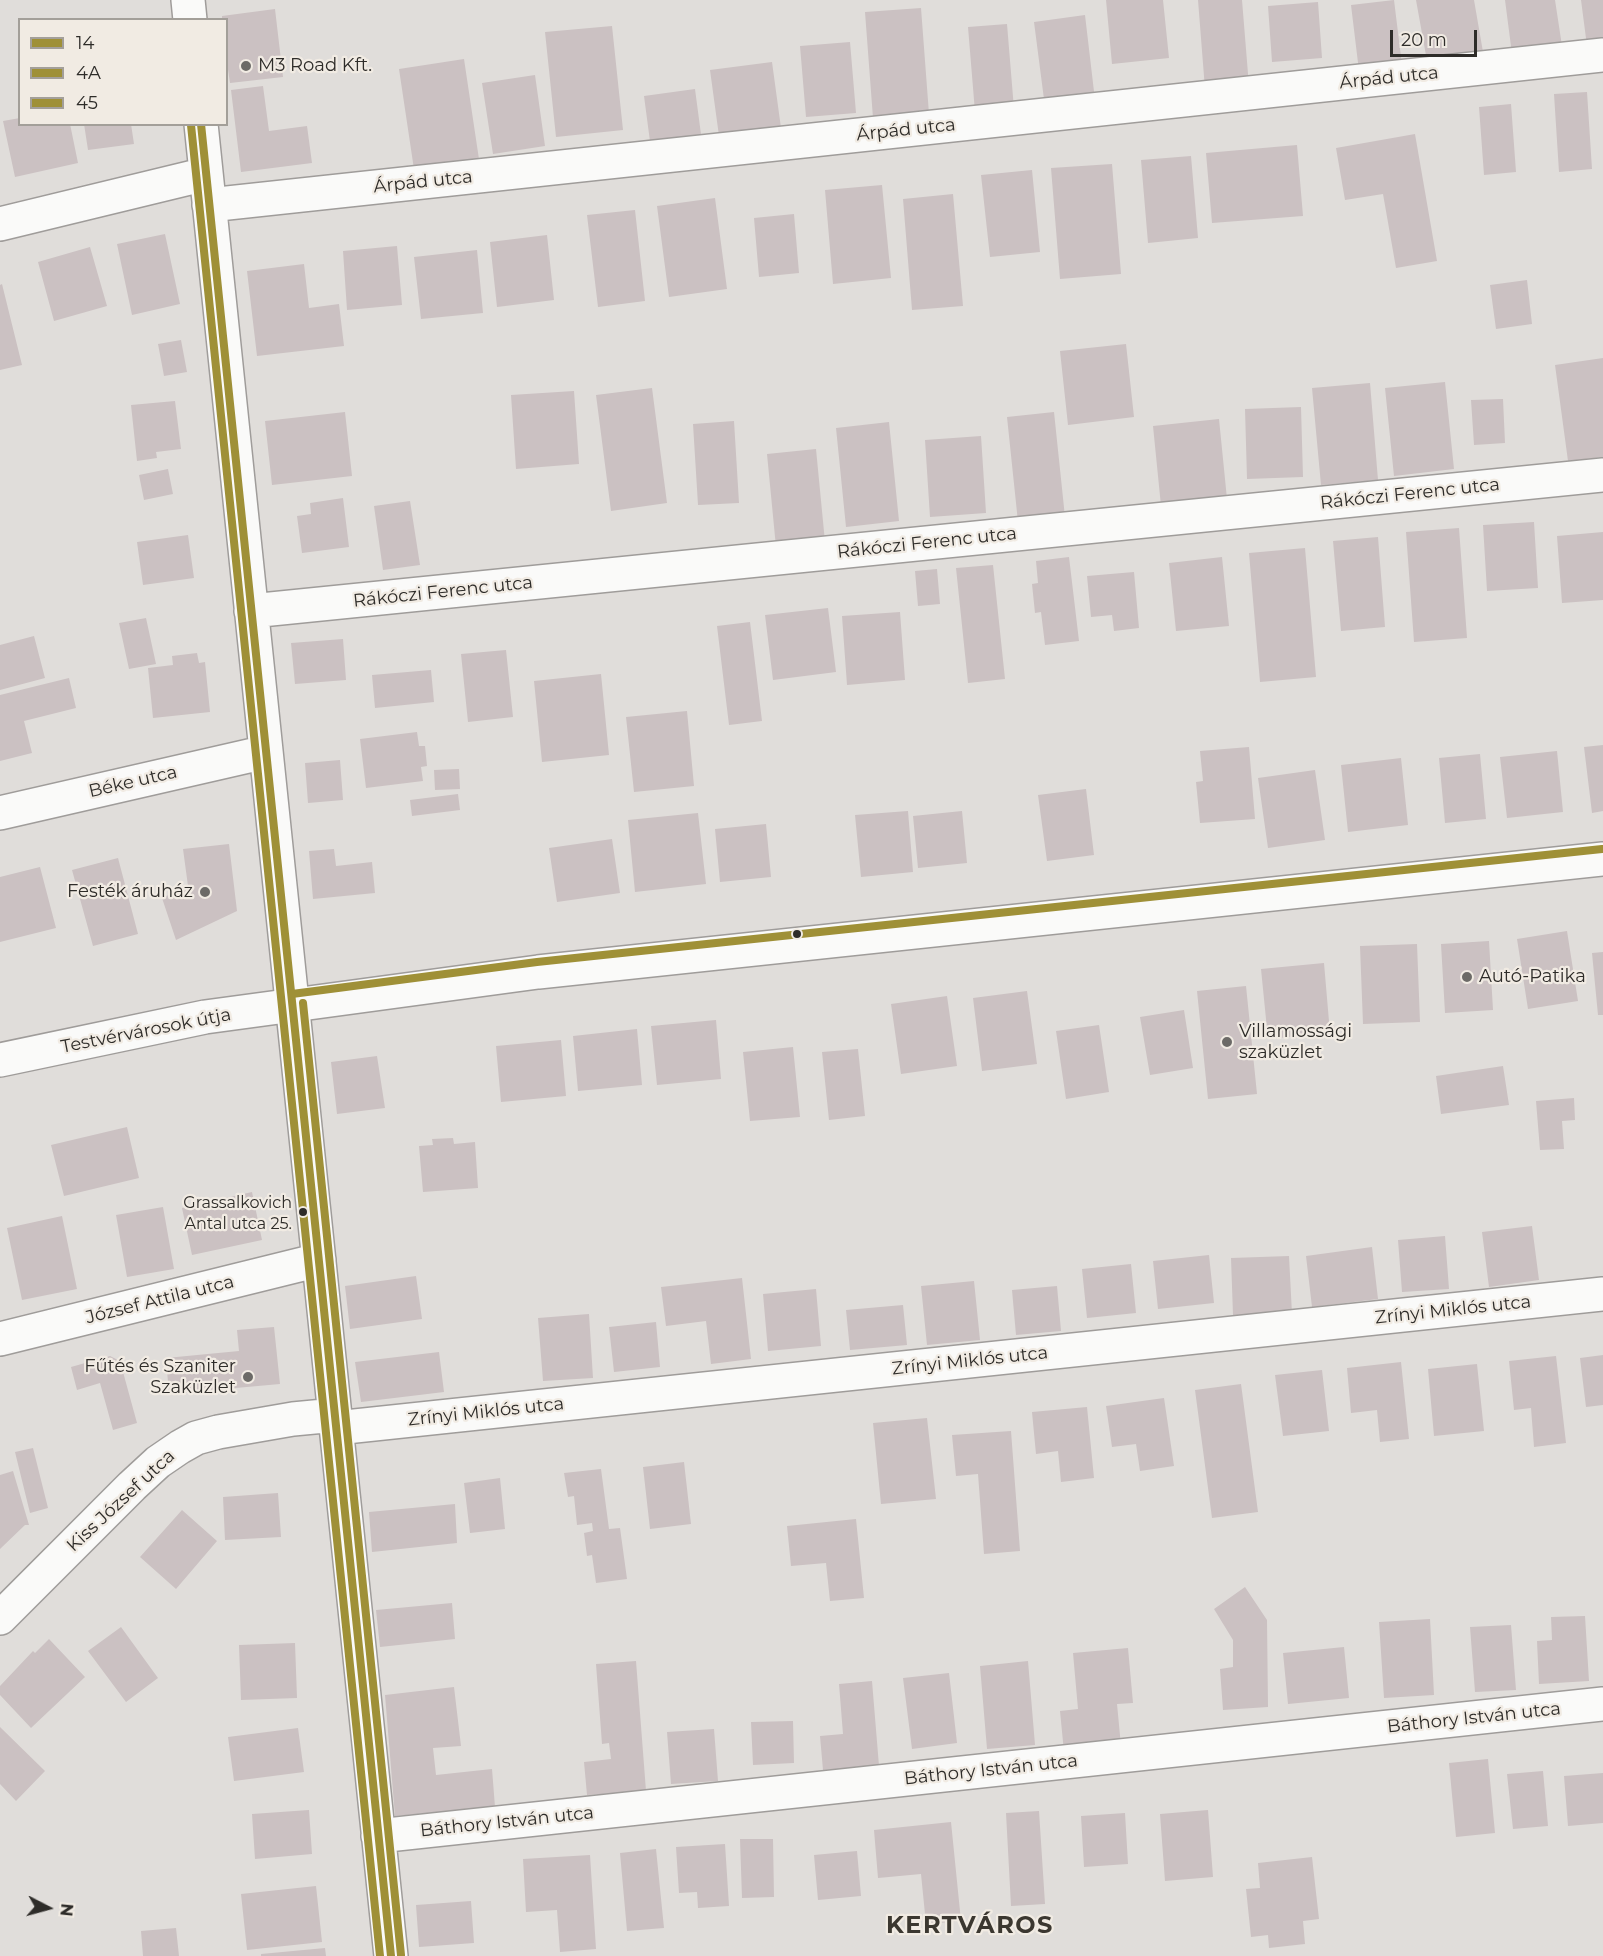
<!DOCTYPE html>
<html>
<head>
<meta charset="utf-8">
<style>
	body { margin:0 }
	#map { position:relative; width:1603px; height:1956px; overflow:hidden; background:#e0ddda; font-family:Montserrat,sans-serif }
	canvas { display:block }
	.legend { position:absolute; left:18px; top:18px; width:210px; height:108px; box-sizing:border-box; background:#f1ebe3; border:2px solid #a39f99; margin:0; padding:8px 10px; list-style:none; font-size:18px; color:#2e2c29 }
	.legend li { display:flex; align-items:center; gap:12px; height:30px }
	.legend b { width:30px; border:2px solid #a39f99 }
	.north { position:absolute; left:18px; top:1878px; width:60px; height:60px; -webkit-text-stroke:4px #f1ebe3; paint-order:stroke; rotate:96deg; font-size:16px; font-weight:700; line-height:24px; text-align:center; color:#2e2c29 }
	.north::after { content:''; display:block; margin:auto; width:21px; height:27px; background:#2e2c29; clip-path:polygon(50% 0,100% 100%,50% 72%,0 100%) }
	.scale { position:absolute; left:1390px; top:30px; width:87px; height:27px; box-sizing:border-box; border:3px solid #2e2c29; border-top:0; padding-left:8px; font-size:18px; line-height:21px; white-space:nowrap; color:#2e2c29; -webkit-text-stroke:4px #f1ebe3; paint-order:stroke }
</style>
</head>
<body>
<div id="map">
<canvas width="1603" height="1956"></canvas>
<ul class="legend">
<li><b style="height:8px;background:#9f9037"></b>14</li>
<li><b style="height:8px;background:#9f9037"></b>4A</li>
<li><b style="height:8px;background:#9f9037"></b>45</li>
</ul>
<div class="north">N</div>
<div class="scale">20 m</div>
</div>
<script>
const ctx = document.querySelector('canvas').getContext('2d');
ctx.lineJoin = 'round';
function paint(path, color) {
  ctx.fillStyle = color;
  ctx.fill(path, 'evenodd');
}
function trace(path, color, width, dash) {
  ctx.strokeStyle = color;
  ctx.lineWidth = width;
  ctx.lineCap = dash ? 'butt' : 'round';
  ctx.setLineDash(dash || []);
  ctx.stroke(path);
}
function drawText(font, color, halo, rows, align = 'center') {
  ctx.font = font + ' Montserrat,sans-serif';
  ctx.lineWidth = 4.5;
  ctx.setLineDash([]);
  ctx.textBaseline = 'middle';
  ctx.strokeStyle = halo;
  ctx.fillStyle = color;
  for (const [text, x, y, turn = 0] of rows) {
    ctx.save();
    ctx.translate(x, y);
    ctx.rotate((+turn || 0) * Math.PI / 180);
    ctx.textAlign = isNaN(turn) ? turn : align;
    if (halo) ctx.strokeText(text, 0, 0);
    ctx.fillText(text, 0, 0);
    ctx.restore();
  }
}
const building = new Path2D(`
	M1106,0H1163L1169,58L1112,64Z
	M1198,0H1242L1249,86L1205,89Z
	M1394,0L1402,65L1359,71L1351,5Z
	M1416,0H1474L1483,52L1427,61Z
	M1505,0H1555L1562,46L1512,54Z
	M1581,0H1603V44L1587,46Z
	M1318,2L1322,58L1272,62L1268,6Z
	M921,8L929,114L873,118L865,12Z
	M275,9L283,77L230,83L226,56V20H222V16Z
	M1085,15L1095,100L1045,107L1034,22Z
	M1007,24L1014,109L975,112L968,27Z
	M612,26L623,130L556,137L545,32Z
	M850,42L856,113L806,117L800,46Z
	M464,59L480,166L415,176L399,69Z
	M772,62L781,128L719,136L710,70Z
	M535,75L545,146L493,154L482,83Z
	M263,86L269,131L307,126L312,163L241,172L231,90Z
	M695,89L702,142L651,149L644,96Z
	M1587,92L1592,169L1559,172L1554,94Z
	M1511,104L1516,172L1484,175L1479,107Z
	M20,118V124H70L78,163L15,177L3,121Z
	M84,124H131L134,144L88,150Z
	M1415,134L1437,261L1396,268L1383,194L1345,200L1336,148Z
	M1297,145L1303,216L1212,223L1206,153Z
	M1191,156L1198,238L1148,243L1141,160Z
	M1112,164L1121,274L1060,279L1051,168Z
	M1032,170L1040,252L990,257L981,175Z
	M882,185L891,278L833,284L825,190Z
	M953,194L963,306L912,310L903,199Z
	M715,198L727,289L669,297L657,206Z
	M635,210L645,301L598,307L587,215Z
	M794,214L799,273L759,277L754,218Z
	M165,234L180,304L132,315L117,244Z
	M547,235L554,300L497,307L490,242Z
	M397,246L402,305L347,310L343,251Z
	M90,247L107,306L54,321L38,262Z
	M477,250L483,313L421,319L414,257Z
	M304,264L309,308L339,304L344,346L257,356L247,271Z
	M1527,280L1532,324L1496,329L1490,285Z
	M2,284L22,365L0,370V285Z
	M181,340L187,372L164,376L158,344Z
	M1126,344L1134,417L1068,425L1060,351Z
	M1603,358V457L1568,461L1555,365Z
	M1445,382L1454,469L1394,476L1385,388Z
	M1370,383L1378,480L1321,485L1312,388Z
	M652,388L667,503L611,511L596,395Z
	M574,391L579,464L516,469L511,395Z
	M1503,399L1505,443L1474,445L1471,400Z
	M175,401L181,449L156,452L157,458L137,461L131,405Z
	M1301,407L1303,477L1247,479L1245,409Z
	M345,412L352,476L272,485L265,421Z
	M1054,412L1065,517L1018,522L1007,417Z
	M1219,419L1227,499L1161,506L1153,426Z
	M734,421L739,503L698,505L693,424Z
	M889,422L899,521L846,527L836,428Z
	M981,436L986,513L930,517L925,440Z
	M816,449L825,542L776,547L767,454Z
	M168,469L173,494L144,500L139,475Z
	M343,498L349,547L302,553L297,516L311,514L310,503Z
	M410,501L420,565L383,570L374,506Z
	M1534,522L1538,588L1487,591L1483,525Z
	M1459,528L1467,638L1414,642L1406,532Z
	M1603,532V600L1562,603L1557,536Z
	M188,535L194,578L143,585L137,542Z
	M1378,537L1385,627L1341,631L1333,541Z
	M1305,548L1316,677L1260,682L1249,553Z
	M1069,557L1079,641L1045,645L1041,612L1035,613L1032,584L1038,583L1036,561Z
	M1222,557L1229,626L1176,631L1169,563Z
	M993,565L1005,679L968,683L956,568Z
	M937,569L940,604L918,606L915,571Z
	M1134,572L1139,628L1114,631L1112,615L1091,617L1087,576Z
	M828,608L836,672L773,680L765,615Z
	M900,612L905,680L847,685L842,616Z
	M146,618L156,664L129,669L119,623Z
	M750,622L762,721L729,725L717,626Z
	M34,636L45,678L0,690V645Z
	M343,639L346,680L295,684L291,643Z
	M506,650L513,717L468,722L461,654Z
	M197,653L199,663L205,662L210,712L153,718L148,668L173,665L172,656Z
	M431,670L434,702L375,708L372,675Z
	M601,674L609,755L542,762L534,681Z
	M69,678L76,708L24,721L32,753L0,761V695Z
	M687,711L694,786L634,792L626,717Z
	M417,732L419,746H425L427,766L421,767L423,781L366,788L360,739Z
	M1603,745V811L1592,813L1584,747Z
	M1249,747L1255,819L1200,823L1196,782L1203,781L1200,751Z
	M1557,751L1563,812L1507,818L1500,757Z
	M1480,754L1486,819L1445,823L1439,758Z
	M1401,758L1408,825L1348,832L1341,765Z
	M340,760L343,800L308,803L305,763Z
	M459,769L460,789L435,790L434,770Z
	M1315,770L1325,840L1268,848L1258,778Z
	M1086,789L1094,855L1047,861L1038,795Z
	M458,794L460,810L412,816L410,800Z
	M908,811L913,872L861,877L855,815Z
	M962,811L967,863L918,868L913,816Z
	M698,813L706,884L635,892L628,820Z
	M766,824L771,877L720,882L715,829Z
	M612,839L620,893L557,902L549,848Z
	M229,844L237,911L176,940L162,898L188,886L183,849Z
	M334,849L336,866L372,862L375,893L313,899L309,851Z
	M118,858L138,934L93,946L72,870Z
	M40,867L56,928L0,942V877Z
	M1567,931L1578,1001L1528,1009L1517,939Z
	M1489,941L1493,1010L1445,1013L1441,944Z
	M1417,944L1420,1022L1363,1024L1360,946Z
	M1603,952V1015H1598L1592,953Z
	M1324,963L1330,1033L1268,1039L1261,969Z
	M1246,986L1257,1094L1208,1099L1197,991Z
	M1027,991L1037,1064L982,1071L973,998Z
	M947,996L957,1066L901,1074L891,1004Z
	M1184,1010L1193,1068L1150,1075L1140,1017Z
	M716,1020L721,1079L657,1085L651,1026Z
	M1099,1025L1109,1092L1066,1099L1056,1031Z
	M637,1029L642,1085L578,1091L573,1036Z
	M561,1040L566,1096L501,1102L496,1046Z
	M793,1047L800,1117L750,1121L743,1052Z
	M858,1049L865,1116L829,1120L822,1052Z
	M377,1056L385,1108L337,1114L331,1062Z
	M1503,1066L1509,1105L1441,1114L1436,1076Z
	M1574,1098L1575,1120L1562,1121L1564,1149L1540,1150L1536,1101Z
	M127,1127L139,1178L64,1196L51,1145Z
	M453,1138L454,1144L475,1142L478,1188L423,1192L419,1146L433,1145L432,1139Z
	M252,1192L262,1240L192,1255L182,1208Z
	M163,1207L174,1269L127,1277L116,1215Z
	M62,1216L77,1289L22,1300L7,1228Z
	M1532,1226L1539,1280L1489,1287L1482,1232Z
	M1445,1236L1449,1289L1402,1292L1398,1240Z
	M1372,1247L1378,1299L1312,1307L1306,1256Z
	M1209,1255L1214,1303L1158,1309L1153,1261Z
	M1289,1256L1292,1314L1233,1315L1231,1258Z
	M1131,1264L1136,1313L1087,1318L1082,1269Z
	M416,1276L422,1319L350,1329L345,1286Z
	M742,1278L751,1359L711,1364L706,1321L666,1326L661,1287Z
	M974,1281L980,1340L927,1345L921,1286Z
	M1057,1286L1061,1331L1016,1335L1012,1290Z
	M816,1289L821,1346L768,1351L763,1294Z
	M903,1305L907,1345L850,1350L846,1310Z
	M589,1314L593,1378L543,1381L538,1318Z
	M656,1322L660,1367L614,1372L609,1327Z
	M274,1327L280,1384L169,1394L166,1358L239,1351L237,1330Z
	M439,1352L444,1392L361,1402L355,1362Z
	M1603,1355V1405L1586,1407L1580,1358Z
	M110,1356L120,1361L137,1423L113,1430L100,1383L77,1390L71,1367Z
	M1556,1356L1566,1443L1534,1447L1531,1408L1514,1410L1509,1361Z
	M1401,1362L1409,1439L1380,1442L1377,1410L1351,1413L1347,1368Z
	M1477,1364L1484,1431L1434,1436L1428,1369Z
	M1322,1370L1329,1431L1283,1436L1275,1375Z
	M1241,1384L1258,1512L1212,1518L1195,1390Z
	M1164,1398L1174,1466L1140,1471L1136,1444L1112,1447L1106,1406Z
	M1087,1407L1094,1478L1061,1482L1058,1451L1036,1454L1032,1412Z
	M927,1418L936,1499L881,1504L873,1423Z
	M1011,1431L1020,1551L984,1554L978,1474L956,1476L952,1435Z
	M33,1448L48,1508L30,1513L15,1452Z
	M684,1462L691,1524L650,1529L643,1467Z
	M601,1469L609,1529L620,1528L627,1579L596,1583L592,1555L587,1556L584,1533L593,1531L592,1523L577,1525L574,1496L568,1497L564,1473Z
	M13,1471L29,1525H25L0,1549V1475Z
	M500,1478L505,1529L470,1533L464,1483Z
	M278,1493L281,1537L225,1540L223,1497Z
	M455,1504L457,1543L372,1552L369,1512Z
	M182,1510L217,1541L176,1589L140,1557Z
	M856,1519L864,1598L830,1601L826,1563L791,1566L787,1526Z
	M1245,1587L1267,1620L1268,1707L1223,1710L1220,1669L1233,1667V1640L1214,1609Z
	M452,1603L455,1639L380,1647L376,1610Z
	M1585,1616L1589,1681L1539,1684L1537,1641L1552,1640L1551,1617Z
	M1430,1619L1434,1695L1384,1698L1379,1622Z
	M1511,1625L1516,1690L1475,1692L1470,1627Z
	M121,1627L158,1678L126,1702L88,1651Z
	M49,1639L85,1677L31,1728L0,1695V1686L33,1651L35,1653Z
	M295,1643L297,1698L241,1700L239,1645Z
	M1344,1647L1349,1698L1288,1704L1283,1653Z
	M1128,1648L1133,1703L1117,1704L1121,1746L1064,1752L1060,1711L1078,1709L1073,1653Z
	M636,1661L646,1791L587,1795L584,1762L611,1759L609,1743L602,1744L596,1664Z
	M1028,1661L1035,1745L987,1749L980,1666Z
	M949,1673L957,1743L912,1749L903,1678Z
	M872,1681L879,1766L823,1770L820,1736L843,1734L839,1684Z
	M454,1687L461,1746L433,1748L436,1775L492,1769L495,1807L395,1816L385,1695Z
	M793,1721L794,1763L753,1765L751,1722Z
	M0,1727L45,1771L16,1801L0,1784Z
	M298,1728L304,1772L234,1781L228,1737Z
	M714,1729L718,1781L671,1784L667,1732Z
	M1488,1759L1495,1833L1456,1837L1449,1763Z
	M1543,1771L1548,1826L1513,1829L1507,1774Z
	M1603,1773V1823L1568,1826L1564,1776Z
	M309,1810L312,1854L255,1859L252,1814Z
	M1208,1810L1213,1877L1165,1881L1160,1814Z
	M1039,1811L1045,1904L1011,1906L1006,1813Z
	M1125,1813L1128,1864L1084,1867L1081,1816Z
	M951,1822L961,1921L926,1924L921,1874L878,1878L874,1830Z
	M740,1839H773L774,1897L742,1898Z
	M725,1844L729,1906L698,1908L697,1892L679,1893L676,1847Z
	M656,1849L664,1928L627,1931L620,1853Z
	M857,1851L861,1896L818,1900L814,1855Z
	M590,1855L596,1949L560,1952L557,1910L526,1912L523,1859Z
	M1312,1857L1319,1919L1303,1921L1305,1944L1269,1948L1268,1935L1251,1937L1246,1889L1260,1888L1258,1863Z
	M316,1886L322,1942L247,1950L241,1894Z
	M471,1901L474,1943L419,1947L416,1905Z
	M176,1928L179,1956H143L141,1931Z
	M325,1948L326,1956H261V1954Z`);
const street = new Path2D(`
	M188,0L190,20
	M201,124L391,1956
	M209,205L1603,55
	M0,224L206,174
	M251,611L1603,475
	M0,813L266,752
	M0,1339L319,1260
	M336,1428L1603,1294
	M0,1618L132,1486L158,1462L180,1447L196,1438L218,1432L293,1419L335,1415
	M378,1836L1603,1704`);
const secondary = new Path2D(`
	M0,1060L205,1017L538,972L1603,859`);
const bus1 = new Path2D(`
	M201,124L391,1956`);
const bus2 = new Path2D(`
	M191,125L380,1956`);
const bus3 = new Path2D(`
	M292,994L537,962L1602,849
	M303,1003L401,1955`);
const markers = [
	[246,66,6,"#6c6a67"],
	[205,892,6,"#6c6a67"],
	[797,934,5,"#2e2c29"],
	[1467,977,6,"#6c6a67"],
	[1227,1042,6,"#6c6a67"],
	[303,1212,5,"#2e2c29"],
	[248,1377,6,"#6c6a67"]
];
const busNames = [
	["Grassalkovich",292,1203],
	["Antal utca 25.",292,1224]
];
const poiNames = [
	["M3 Road Kft.",258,66],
	["Festék áruház",193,892,"right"],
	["Autó-Patika",1479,977],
	["Villamossági",1239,1032],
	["szaküzlet",1239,1053],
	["Fűtés és Szaniter",236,1367,"right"],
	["Szaküzlet",236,1388,"right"]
];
const streetNames = [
	["Árpád utca",1389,78,-6],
	["Árpád utca",906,130,-6],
	["Árpád utca",423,182,-6],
	["Rákóczi Ferenc utca",1410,494,-6],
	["Rákóczi Ferenc utca",927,543,-6],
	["Rákóczi Ferenc utca",443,592,-6],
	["Béke utca",133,782,-13],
	["Testvérvárosok útja",146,1031,-11],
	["József Attila utca",160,1300,-14],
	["Zrínyi Miklós utca",1453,1310,-6],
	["Zrínyi Miklós utca",970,1361,-6],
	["Zrínyi Miklós utca",486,1412,-6],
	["Kiss József utca",121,1501,-43],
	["Báthory István utca",1474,1718,-6],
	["Báthory István utca",991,1770,-6],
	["Báthory István utca",507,1822,-6]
];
const districtNames = [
	["KERTVÁROS",970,1926]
];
paint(building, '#cbc1c2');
trace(street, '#9f9c9a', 36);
trace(secondary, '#9f9c9a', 36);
trace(street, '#fafaf9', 33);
trace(secondary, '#fafaf9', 33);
trace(bus1, '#9f9037', 8);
trace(bus2, '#9f9037', 8);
trace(bus3, '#9f9037', 8);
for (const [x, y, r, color] of markers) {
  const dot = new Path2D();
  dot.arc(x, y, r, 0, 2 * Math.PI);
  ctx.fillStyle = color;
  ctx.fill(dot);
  trace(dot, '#f1ebe3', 2);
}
drawText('16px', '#2e2c29', '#f1ebe3', busNames, 'right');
drawText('18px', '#2e2c29', '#f1ebe3', poiNames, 'left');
drawText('18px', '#2e2c29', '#f1ebe3', streetNames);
ctx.letterSpacing = '1.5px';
drawText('bold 24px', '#3b3730', '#f1ebe3', districtNames);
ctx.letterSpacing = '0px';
</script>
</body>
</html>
